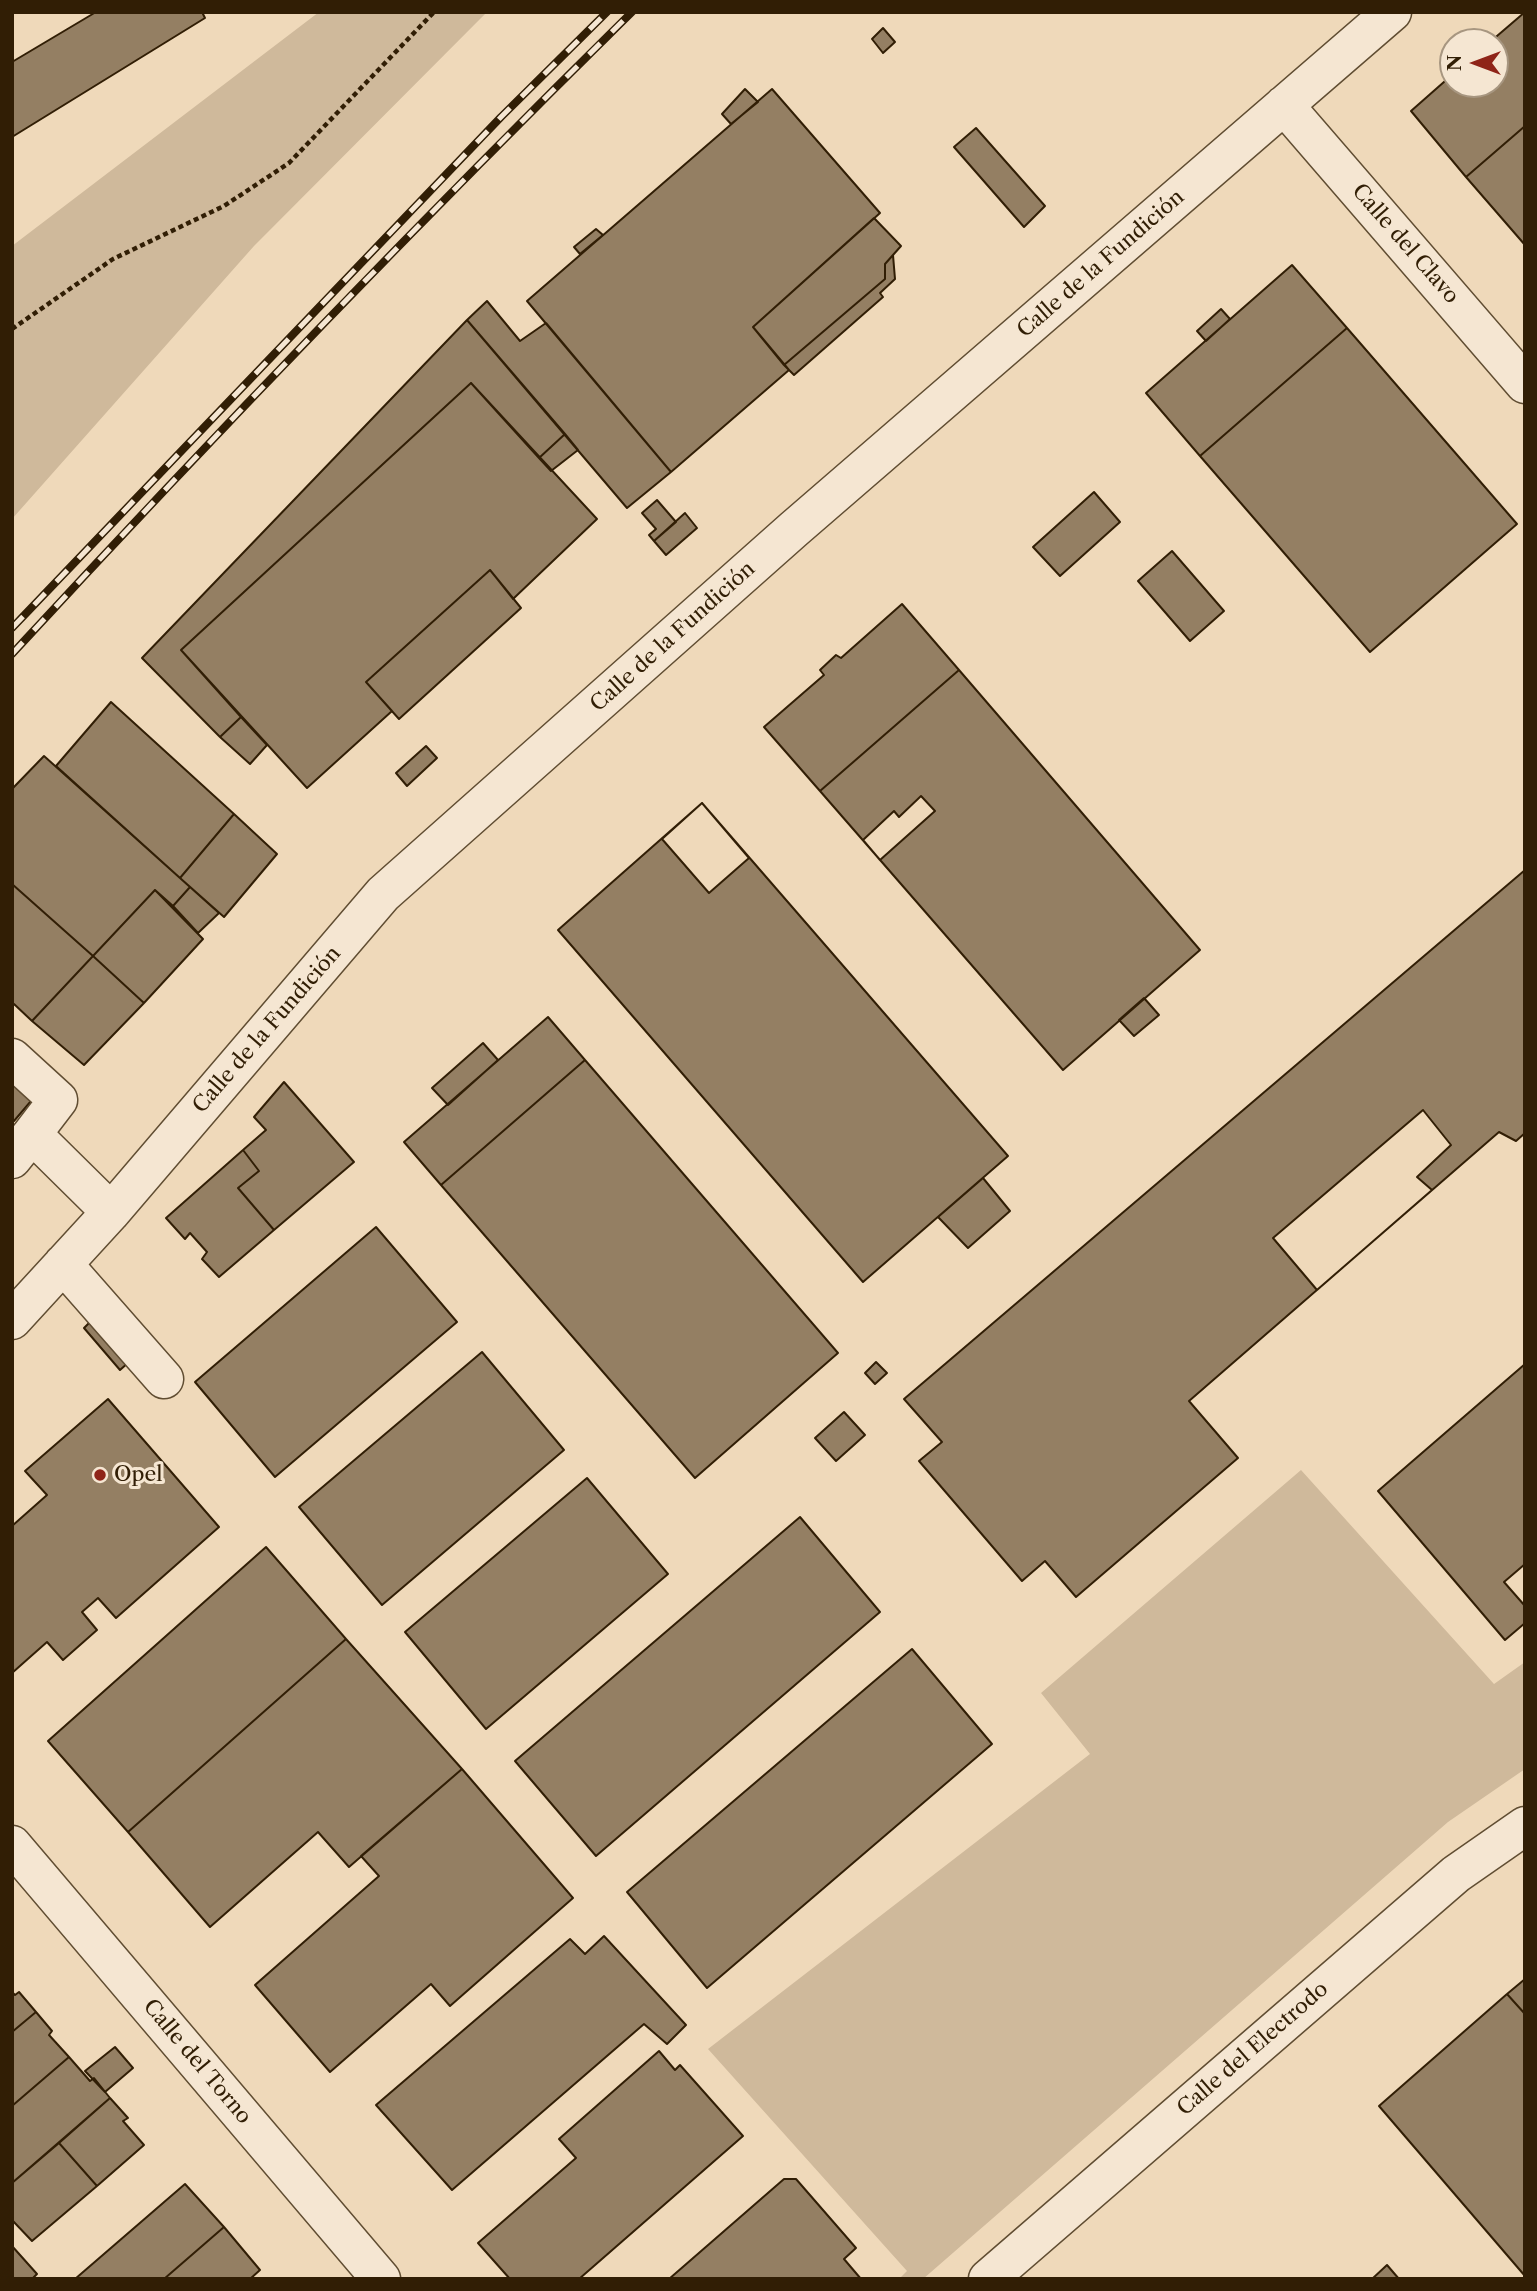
<!DOCTYPE html>
<html>
<head>
<meta charset="utf-8">
<style>
	body { margin:0 }
	#map { position:relative; width:1537px; height:2291px; overflow:hidden; background:#efd9ba; font-family:"Libre Caslon Text",serif }
	canvas { display:block }
	.frame { position:absolute; inset:0; border:14px solid #311e05; pointer-events:none }
	.north { position:absolute; left:1439px; top:28px; width:70px; height:70px; box-sizing:border-box; background:#f5e6d2; border:2px solid #a79680; border-radius:50%; rotate:270deg; font-size:19px; font-weight:700; line-height:28px; text-align:center; color:#311e05 }
	.north::after { content:''; display:block; margin:auto; width:24px; height:32px; background:#8f2418; clip-path:polygon(50% 0,100% 100%,50% 72%,0 100%) }
</style>
</head>
<body>
<div id="map">
<canvas width="1537" height="2291"></canvas>
<div class="frame"></div>
<div class="north">N</div>
</div>
<script>
const ctx = document.querySelector('canvas').getContext('2d');
ctx.lineJoin = 'round';
function paint(path, color) {
  ctx.fillStyle = color;
  ctx.fill(path, 'evenodd');
}
function trace(path, color, width, dash) {
  ctx.strokeStyle = color;
  ctx.lineWidth = width;
  ctx.lineCap = dash ? 'butt' : 'round';
  ctx.setLineDash(dash || []);
  ctx.stroke(path);
}
function drawText(font, color, halo, rows, align = 'center') {
  ctx.font = font + ' "Libre Caslon Text",serif';
  ctx.lineWidth = 6;
  ctx.setLineDash([]);
  ctx.textBaseline = 'middle';
  ctx.strokeStyle = halo;
  ctx.fillStyle = color;
  for (const [text, x, y, turn = 0] of rows) {
    ctx.save();
    ctx.translate(x, y);
    ctx.rotate((+turn || 0) * Math.PI / 180);
    ctx.textAlign = isNaN(turn) ? turn : align;
    if (halo) ctx.strokeText(text, 0, 0);
    ctx.fillText(text, 0, 0);
    ctx.restore();
  }
}
const green = new Path2D(`
	M319,12H487L254,246L12,519V246Z
	M1301,1470L1494,1684L1525,1662V1769L1448,1822L923,2279H899L907,2271L708,2049L1090,1754L1041,1693Z`);
const building = new Path2D(`
	M96,12H202L205,18L12,137V62Z
	M1525,12V126L1466,177L1411,111L1453,74V84H1495V42H1490Z
	M883,28L895,42L883,53L872,39Z
	M745,89L758,102L731,124L722,114Z
	M772,89L880,213L753,327L789,370L671,472L527,301Z
	M1525,126V245L1466,177Z
	M976,128L1045,206L1024,227L954,147Z
	M874,218L901,246L885,264V279L784,365L753,327Z
	M596,229L603,235L580,254L574,247Z
	M893,255L895,279L880,293L883,297L794,375L784,365L885,279V264Z
	M1292,265L1347,328L1200,456L1146,393Z
	M487,301L520,341L546,323L671,472L627,508L467,320Z
	M1221,309L1230,319L1206,341L1197,331Z
	M467,320L565,434L539,458L471,383L181,650L241,717L220,737L142,658Z
	M1347,328L1517,524L1370,652L1200,456Z
	M471,383L597,519L513,599L490,570L366,682L392,711L307,788L181,650Z
	M565,434L578,450L551,471L539,458Z
	M1094,492L1120,522L1060,576L1033,547Z
	M657,500L676,522L654,541L649,535L656,529L642,513Z
	M685,513L697,528L666,555L654,541Z
	M1172,551L1224,611L1190,641L1138,581Z
	M490,570L521,608L399,719L366,682Z
	M902,604L959,670L820,791L764,727L824,675L820,670L836,655L841,658Z
	M959,670L1200,950L1063,1070L820,791Z
	M111,702L234,814L180,878L56,766Z
	M241,717L267,745L250,764L220,737Z
	M426,746L437,758L407,786L396,773Z
	M44,756L190,887L173,906L155,890L93,956L12,884V789Z
	M921,796L935,811L880,860L863,840L894,811L899,817Z
	M702,803L1008,1156L863,1282L558,930Z
	M702,803L749,858L709,893L662,839Z
	M234,814L277,854L224,917L180,878Z
	M1525,870V1133L1516,1141L1499,1132L1189,1401L1238,1458L1076,1597L1045,1561L1022,1581L919,1461L942,1442L904,1399Z
	M12,884L93,956L32,1021L14,1004L12,1007Z
	M190,887L219,913L198,933L173,906Z
	M155,890L203,939L144,1003L93,956Z
	M93,956L144,1003L84,1065L32,1021Z
	M1144,998L1159,1015L1134,1036L1119,1020Z
	M548,1017L585,1060L441,1185L404,1142Z
	M483,1043L498,1060L448,1105L432,1088Z
	M585,1060L838,1353L695,1478L441,1185Z
	M12,1074L37,1094L14,1121L12,1120Z
	M284,1082L354,1162L274,1230L238,1188L259,1171L243,1150L266,1130L254,1117Z
	M1423,1110L1451,1145L1417,1177L1432,1190L1317,1290L1273,1238Z
	M243,1150L259,1171L238,1188L274,1230L219,1277L202,1259L207,1252L190,1233L185,1239L166,1218Z
	M983,1178L1010,1211L968,1248L938,1217Z
	M376,1227L457,1322L275,1477L195,1382Z
	M92,1320L129,1362L120,1370L84,1328Z
	M482,1352L564,1450L382,1605L299,1507Z
	M876,1362L887,1373L875,1384L865,1373Z
	M1525,1364V1623L1505,1640L1378,1491Z
	M108,1399L219,1527L116,1618L98,1598L82,1612L97,1630L63,1660L47,1642L12,1673V1526L47,1495L25,1471Z
	M844,1412L865,1435L836,1461L815,1438Z
	M587,1478L668,1574L486,1729L405,1632Z
	M800,1517L880,1612L596,1856L515,1761Z
	M266,1547L346,1639L128,1832L48,1741Z
	M1525,1564V1606L1504,1582Z
	M346,1639L462,1769L349,1867L318,1832L210,1927L128,1832Z
	M912,1649L992,1744L707,1988L627,1892Z
	M462,1769L573,1898L450,2006L431,1984L330,2072L255,1985L379,1876L361,1856Z
	M604,1936L686,2025L667,2044L644,2024L452,2190L376,2105L570,1939L585,1954Z
	M1525,1979V2014L1507,1994Z
	M12,1992L15,1995L19,1992L36,2012L12,2032Z
	M1507,1994L1525,2014V2276L1379,2106Z
	M36,2012L52,2031L49,2035L69,2057L12,2106V2032Z
	M115,2047L133,2068L105,2092L85,2071Z
	M659,2051L675,2070L680,2065L743,2136L579,2279H510L478,2243L576,2158L559,2139Z
	M69,2057L90,2081L94,2078L110,2098L12,2183V2106Z
	M110,2098L128,2118L123,2121L144,2145L97,2186L59,2143Z
	M59,2143L97,2186L32,2241L12,2220V2183Z
	M784,2179H796L856,2248L844,2259L861,2279H669Z
	M185,2184L224,2227L164,2279H75Z
	M224,2227L260,2270L250,2279H164Z
	M12,2246L37,2274L32,2279H12Z
	M1387,2265L1399,2279H1372Z`);
const path = new Path2D(`
	M12,329L113,259L224,206L289,163L434,12`);
const minor = new Path2D(`
	M1284,105L1525,384
	M12,1058L58,1100L32,1134
	M12,1159L32,1134L111,1212
	M63,1264L164,1379
	M12,1320L111,1212L383,894L794,529L1392,12
	M12,1845L381,2279
	M988,2279L1456,1874L1525,1826`);
const rail = new Path2D(`
	M12,628L501,117L607,12
	M12,654C214,435 420,221 632,12`);
const markers = [
	[100,1475,7,"#8f2418"]
];
const streetNames = [
	["Calle del Clavo",1405,244,49],
	["Calle de la Fundición",1101,264,-41],
	["Calle de la Fundición",673,637,-42],
	["Calle de la Fundición",267,1030,-49],
	["Calle del Electrodo",1253,2049,-41],
	["Calle del Torno",197,2062,50]
];
const poiNames = [
	["Opel",114,1475]
];
paint(green, '#cfb99b');
paint(building, '#947f63');
trace(building, '#311e05', 2);
trace(minor, '#604d32', 41);
trace(path, '#311e05', 4.5, [5, 3.5]);
trace(minor, '#f5e6d2', 38);
trace(rail, '#311e05', 8);
trace(rail, '#f5e6d2', 5, [16]);
for (const [x, y, r, color] of markers) {
  const dot = new Path2D();
  dot.arc(x, y, r, 0, 2 * Math.PI);
  ctx.fillStyle = color;
  ctx.fill(dot);
  trace(dot, '#f5e6d2', 2.5);
}
drawText('21px', '#311e05', '#f5e6d2', streetNames);
drawText('21px', '#311e05', '#f5e6d2', poiNames, 'left');
</script>
</body>
</html>
